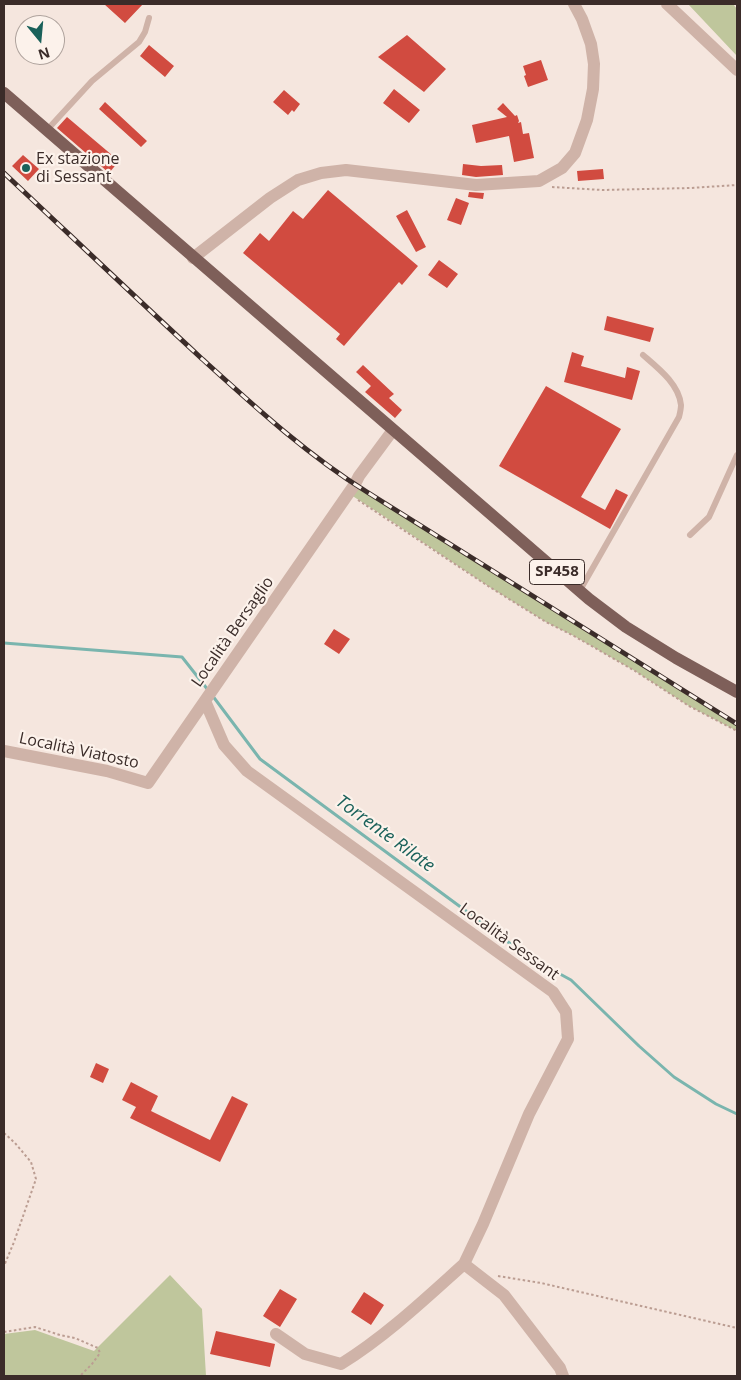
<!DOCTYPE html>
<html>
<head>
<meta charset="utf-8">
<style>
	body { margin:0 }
	#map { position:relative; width:741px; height:1380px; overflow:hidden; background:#f5e6de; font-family:"Open Sans",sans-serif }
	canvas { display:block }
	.frame { position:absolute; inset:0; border:5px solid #3b2c29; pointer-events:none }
	.north { position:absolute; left:15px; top:15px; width:50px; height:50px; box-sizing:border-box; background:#fcf2eb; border:1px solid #afa39d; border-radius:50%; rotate:163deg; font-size:14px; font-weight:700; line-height:20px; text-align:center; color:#3b2c29 }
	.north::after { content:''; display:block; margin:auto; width:18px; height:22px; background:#1a615a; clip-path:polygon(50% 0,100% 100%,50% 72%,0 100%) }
</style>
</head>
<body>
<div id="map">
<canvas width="741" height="1380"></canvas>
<div class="frame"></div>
<div class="north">N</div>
</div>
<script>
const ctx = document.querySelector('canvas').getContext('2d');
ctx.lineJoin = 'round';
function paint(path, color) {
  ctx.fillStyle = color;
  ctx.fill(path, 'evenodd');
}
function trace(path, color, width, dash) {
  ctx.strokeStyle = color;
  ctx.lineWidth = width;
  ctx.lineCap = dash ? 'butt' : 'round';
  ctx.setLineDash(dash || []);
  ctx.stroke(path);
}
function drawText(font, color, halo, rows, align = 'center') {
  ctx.font = font + ' "Open Sans",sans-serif';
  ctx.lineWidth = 4.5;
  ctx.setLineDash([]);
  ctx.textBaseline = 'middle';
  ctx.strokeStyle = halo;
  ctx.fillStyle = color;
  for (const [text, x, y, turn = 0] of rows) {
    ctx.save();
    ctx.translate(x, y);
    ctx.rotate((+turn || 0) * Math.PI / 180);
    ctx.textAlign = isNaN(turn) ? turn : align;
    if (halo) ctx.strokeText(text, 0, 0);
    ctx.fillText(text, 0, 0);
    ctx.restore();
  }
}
const green = new Path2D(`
	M688,4H733L737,9V56Z
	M355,484L737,724V731L689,706L635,671L574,636L546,622L488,586L388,519L348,493Z
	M170,1275L202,1309L206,1376H4V1334L35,1330L94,1351Z`);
const stream = new Path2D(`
	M4,643L182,657L208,690
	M212,695L260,759L527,956L571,980L639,1046L674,1077L716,1104L737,1114`);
const building = new Path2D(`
	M104,4H143L125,23Z
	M407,35L446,69L424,92L378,57Z
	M149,45L174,66L165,77L140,56Z
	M541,60L548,80L528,87L524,76L526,75L523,66Z
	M394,89L420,110L409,123L383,103Z
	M284,90L300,104L294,112L292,110L288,115L273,102Z
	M105,102L147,141L141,147L99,109Z
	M503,103L515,116L517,115L519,121L518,123L521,122L523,134L529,133L534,158L514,162L509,136L476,143L472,125L507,117L497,109Z
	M67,117L119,161L109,173L57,128Z
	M23,155L39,169L28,181L12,166Z
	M463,164L481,166L502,165L503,175L476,177L462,175Z
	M603,169L604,179L578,181L577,171Z
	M328,190L418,266L402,285L399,282L344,346L336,339L340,334L243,253L260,233L269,241L293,211L303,219Z
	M469,192L484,193L483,199L468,197Z
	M456,198L469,203L461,225L447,220Z
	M407,210L426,247L416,252L396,216Z
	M439,260L458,274L447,288L428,275Z
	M607,316L654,328L650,342L604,330Z
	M572,352L584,356L581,366L625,378L627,367L640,371L632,400L564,382Z
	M363,365L394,394L389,398L402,410L395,418L365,392L371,386L356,372Z
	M546,386L621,429L581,497L605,510L616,489L628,495L610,529L499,466Z
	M334,629L350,639L339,654L324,644Z
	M96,1063L109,1069L103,1083L90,1077Z
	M131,1082L158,1096L151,1111L210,1140L232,1096L248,1104L220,1162L130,1118L136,1107L122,1100Z
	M280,1289L297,1299L280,1327L263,1316Z
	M364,1292L384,1305L371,1325L351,1312Z
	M216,1331L275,1344L270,1367L210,1354Z`);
const path = new Path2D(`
	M552,187L602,190L690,188L737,185
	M358,500L488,586L546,622L574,636L635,671L689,706L737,731
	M4,1133L15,1143L31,1162L36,1179L14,1242L4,1266
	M498,1276L541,1283L737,1328
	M4,1332L35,1327L60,1335L75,1338L98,1348L100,1353L92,1364L80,1376`);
const service = new Path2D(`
	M47,130L92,81L139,42L145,32L149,18
	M690,535L709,517L737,455
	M579,592L679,417C680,413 681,409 681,405C679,384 658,368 643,355`);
const minor = new Path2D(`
	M667,4L737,70
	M193,258L270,198L298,180L321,173L346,170L476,185L539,181L562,168L575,153L587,120L593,89L594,64L591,44L582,19L574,4
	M205,701L224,745L247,771L553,992L566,1012L568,1039L529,1114L483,1224L464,1264L504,1295L560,1368L563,1376
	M4,751L107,771L148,783L355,484L359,476L393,430
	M276,1334L305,1354L341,1364C386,1336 425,1299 464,1264`);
const primary = new Path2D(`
	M4,93L589,599L626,627L676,658L737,692`);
const rail = new Path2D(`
	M4,173C69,234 134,296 200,357C253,405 306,454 367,492L737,724`);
const markers = [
	[26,168,5,"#1a615a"]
];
const shields = [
	[557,572,55]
];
const shieldNames = [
	["SP458",557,572]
];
const poiNames = [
	["Ex stazione",36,159],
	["di Sessant",36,177]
];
const streetNames = [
	["Località Bersaglio",233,632,-55],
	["Località Viatosto",79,751,12],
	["Località Sessant",509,942,36]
];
const waterNames = [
	["Torrente Rilate",385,834,36]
];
paint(green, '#bfc69c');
trace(stream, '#7ab5ae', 3);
paint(building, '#d14b40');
trace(path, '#bb9d92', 2, [2.5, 2.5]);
trace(service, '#cfb3a8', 6);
trace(minor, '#cfb3a8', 12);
trace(primary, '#7e5f59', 12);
trace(rail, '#3b2c29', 5);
trace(rail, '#fcf2eb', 3, [9]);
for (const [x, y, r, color] of markers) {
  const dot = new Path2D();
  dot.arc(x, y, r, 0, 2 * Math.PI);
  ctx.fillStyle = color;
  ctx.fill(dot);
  trace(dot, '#fcf2eb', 2);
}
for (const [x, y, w] of shields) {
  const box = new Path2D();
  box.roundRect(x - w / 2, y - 12.5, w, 25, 4);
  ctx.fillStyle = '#fcf2eb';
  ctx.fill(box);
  trace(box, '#3b2c29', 1);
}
drawText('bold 15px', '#3b2c29', null, shieldNames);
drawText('16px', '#3b2c29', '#fcf2eb', poiNames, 'left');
drawText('16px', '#3b2c29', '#fcf2eb', streetNames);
drawText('italic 18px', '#1a615a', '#fcf2eb', waterNames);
</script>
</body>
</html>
